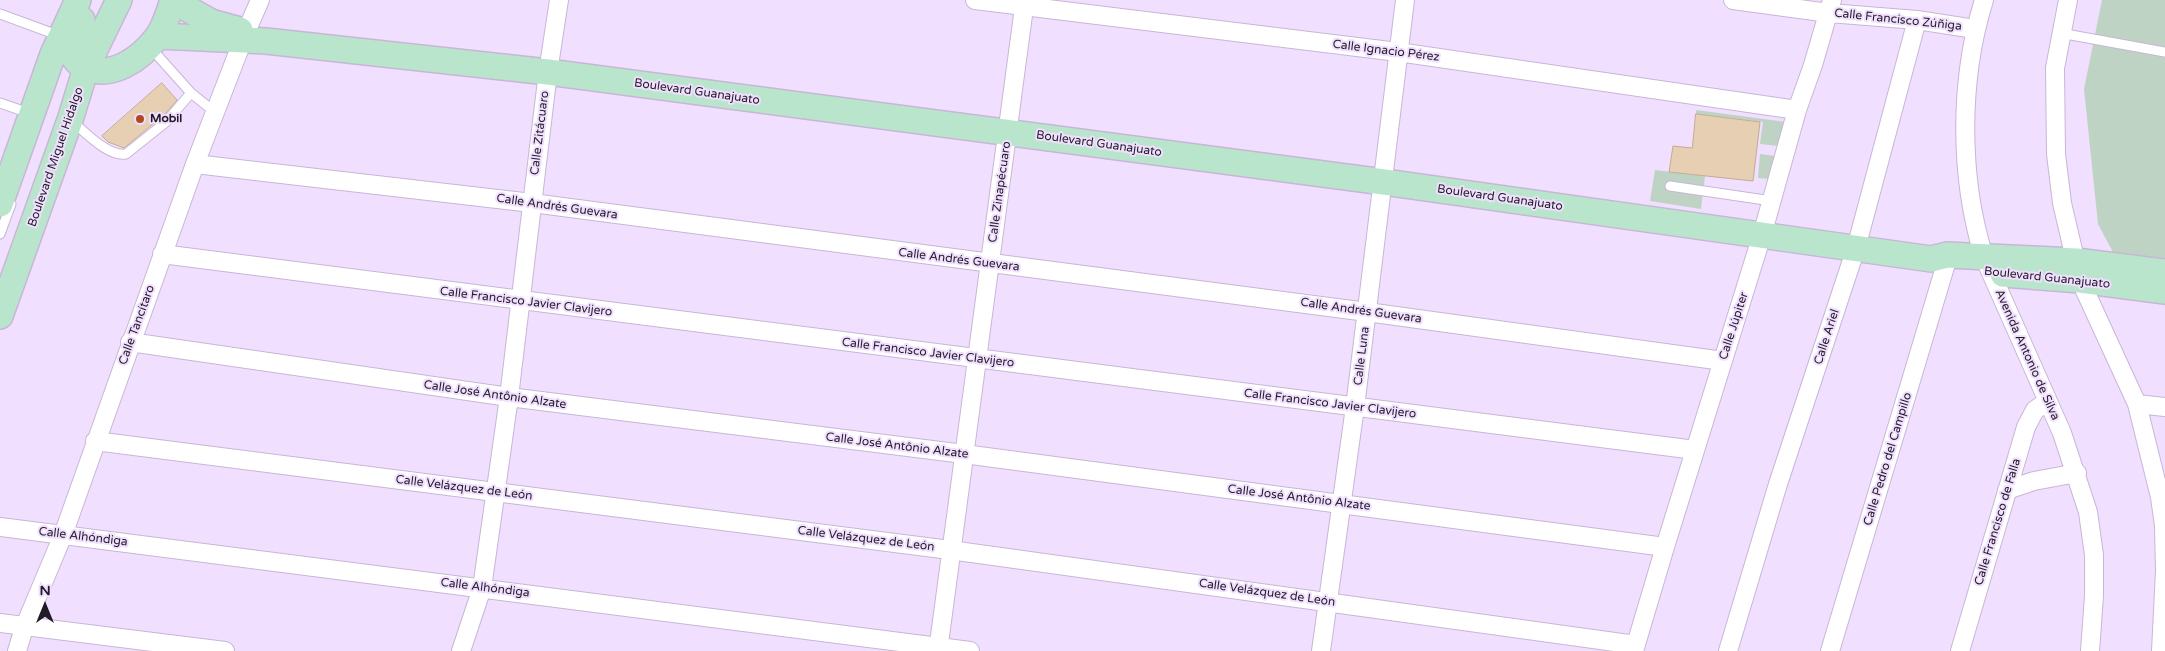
<!DOCTYPE html>
<html>
<head>
<meta charset="utf-8">
<style>
	body { margin:0 }
	#map { position:relative; width:2165px; height:651px; overflow:hidden; background:#f0dffe; font-family:"Varela Round",sans-serif }
	canvas { display:block }
	.north { position:absolute; left:20px; top:581px; width:50px; height:50px; -webkit-text-stroke:4px #f0dffe; paint-order:stroke; rotate:0deg; font-size:14px; font-weight:700; line-height:20px; text-align:center; color:#221b27 }
	.north::after { content:''; display:block; margin:auto; width:18px; height:22px; background:#221b27; clip-path:polygon(50% 0,100% 100%,50% 72%,0 100%) }
</style>
</head>
<body>
<div id="map">
<canvas width="2165" height="651"></canvas>
<div class="north">N</div>
</div>
<script>
const ctx = document.querySelector('canvas').getContext('2d');
ctx.lineJoin = 'round';
function paint(path, color) {
  ctx.fillStyle = color;
  ctx.fill(path, 'evenodd');
}
function trace(path, color, width, dash) {
  ctx.strokeStyle = color;
  ctx.lineWidth = width;
  ctx.lineCap = dash ? 'butt' : 'round';
  ctx.setLineDash(dash || []);
  ctx.stroke(path);
}
function drawText(font, color, halo, rows, align = 'center') {
  ctx.font = font + ' "Varela Round",sans-serif';
  ctx.lineWidth = 4;
  ctx.setLineDash([]);
  ctx.textBaseline = 'middle';
  ctx.strokeStyle = halo;
  ctx.fillStyle = color;
  for (const [text, x, y, turn = 0] of rows) {
    ctx.save();
    ctx.translate(x, y);
    ctx.rotate((+turn || 0) * Math.PI / 180);
    ctx.textAlign = isNaN(turn) ? turn : align;
    if (halo) ctx.strokeText(text, 0, 0);
    ctx.fillText(text, 0, 0);
    ctx.restore();
  }
}
const green = new Path2D(`
	M2102,0H2165V261L2115,256L2098,224L2084,89Z
	M1696,110L1786,122L1778,146L1760,144L1763,122L1696,114Z
	M1760,154L1775,156L1769,179L1758,178Z
	M1655,170L1705,176L1701,209L1650,201Z`);
const building = new Path2D(`
	M162,83L177,100L165,114L124,148L108,142L102,136Z
	M1696,114L1760,122L1753,181L1669,172L1673,146L1692,148Z`);
const lane = new Path2D(`
	M0,14L60,36
	M2060,33L2165,52
	M150,47L191,93L216,113
	M0,103L29,113
	M72,121C85,132 108,157 126,154L166,122L191,93
	M1670,186L1772,201
	M0,234L11,204`);
const street = new Path2D(`
	M975,0L1398,52L1797,110
	M1733,0L1829,13L1917,20L1975,29
	M1984,0C1959,80 1959,177 1984,257L2062,433L2088,512L2094,555V596L2090,651
	M2068,0L2055,68L2056,154L2062,203L2080,280L2137,404L2160,497L2164,526L2165,571L2161,651
	M195,164L532,203L1367,312L1723,361
	M162,254L1695,450
	M130,342L509,397L964,454L1665,547
	M2137,404L2165,407
	M95,441L950,550L1636,645
	M2007,490L2034,481L2077,473
	M0,527L970,651
	M0,623L225,651
	M17,651L24,628L63,535L195,164L246,32L260,0
	M461,651L482,588L509,397L548,72L559,0
	M938,651L1025,0
	M1321,651L1355,407L1405,0
	M1634,651L1665,547L1762,235L1797,110L1813,65L1832,0
	M1728,651L1778,484L1856,248L1917,20
	M1830,651L1945,267L1947,255
	M1960,651L2026,427L2035,410L2048,401`);
const secondary = new Path2D(`
	M172,0L211,22L240,30
	M82,20C78,29 72,39 72,49C72,56 76,62 82,65C109,82 141,59 158,36C165,26 169,12 173,0
	M158,36L266,41L548,72L1384,182L1931,259L1947,255L2076,261L2165,272
	M0,204L53,54L78,0
	M2003,274L2080,280L2165,291
	M0,316L70,120L86,68L119,0`);
const markers = [
	[140,119,5,"#af4920"]
];
const streetNames = [
	["Calle Francisco Zúñiga",1898,20,6],
	["Calle Ignacio Pérez",1386,51,7],
	["Boulevard Guanajuato",697,92,8],
	["Calle Zitácuaro",540,133,-83],
	["Boulevard Guanajuato",1099,144,8],
	["Boulevard Miguel Hidalgo",56,157,-71],
	["Calle Zinapécuaro",1000,192,-82],
	["Boulevard Guanajuato",1500,198,8],
	["Calle Andrés Guevara",557,207,8],
	["Calle Andrés Guevara",959,260,7],
	["Boulevard Guanajuato",2047,278,6],
	["Calle Francisco Javier Clavijero",526,302,7],
	["Calle Andrés Guevara",1361,311,8],
	["Calle Tancítaro",137,325,-70],
	["Calle Júpiter",1734,326,-72],
	["Calle Ariel",1827,337,-72],
	["Calle Francisco Javier Clavijero",928,353,7],
	["Avenida Antonio de Silva",2027,355,66],
	["Calle Luna",1362,356,-83],
	["Calle José Antônio Alzate",495,395,8],
	["Calle Francisco Javier Clavijero",1330,404,7],
	["Calle José Antônio Alzate",897,446,7],
	["Calle Pedro del Campillo",1888,459,-73],
	["Calle Velázquez de León",464,488,7],
	["Calle José Antônio Alzate",1299,498,7],
	["Calle Francisco de Falla",1998,522,-73],
	["Calle Alhóndiga",83,537,7],
	["Calle Velázquez de León",866,539,7],
	["Calle Alhóndiga",485,588,7],
	["Calle Velázquez de León",1267,593,8]
];
const poiNames = [
	["Mobil",150,119]
];
paint(green, '#bed3c3');
paint(building, '#e6cfb3');
trace(building, '#c3ac91', 1);
trace(lane, '#c7b7d5', 11);
trace(street, '#c7b7d5', 20);
trace(secondary, '#c7b7d5', 28);
trace(lane, '#fff', 9);
trace(street, '#fff', 18);
trace(secondary, '#b9e5cd', 25);
for (const [x, y, r, color] of markers) {
  const dot = new Path2D();
  dot.arc(x, y, r, 0, 2 * Math.PI);
  ctx.fillStyle = color;
  ctx.fill(dot);
  trace(dot, '#f0dffe', 2);
}
drawText('12px', '#221b27', '#f0dffe', streetNames);
drawText('bold 12px', '#221b27', '#f0dffe', poiNames, 'left');
</script>
</body>
</html>
